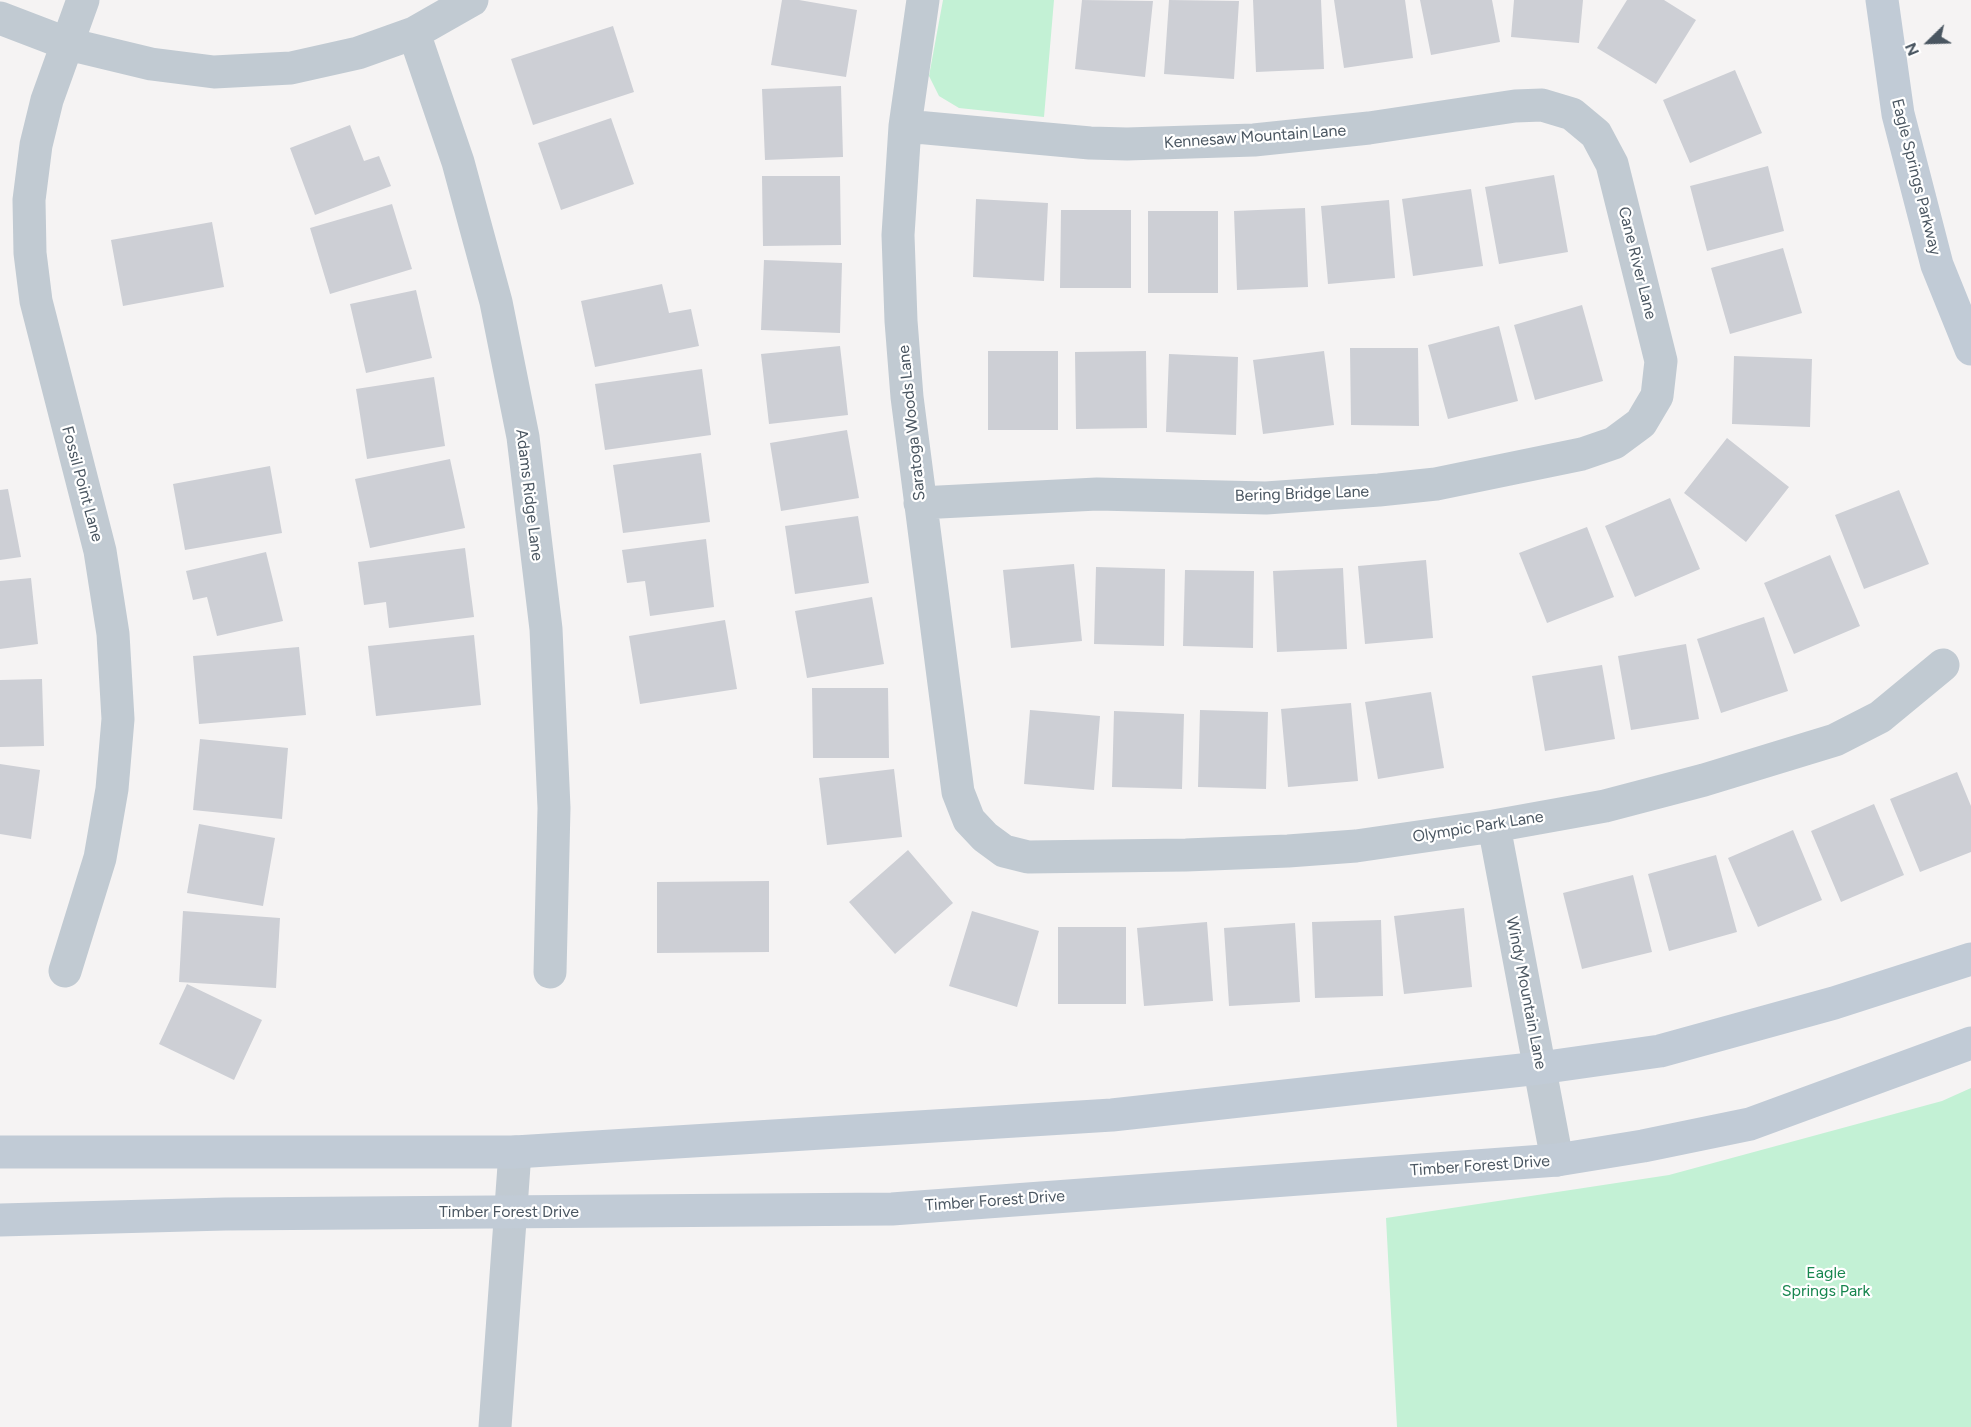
<!DOCTYPE html>
<html>
<head>
<meta charset="utf-8">
<style>
	body { margin:0 }
	#map { position:relative; width:1971px; height:1427px; overflow:hidden; background:#f5f3f3; font-family:Figtree,sans-serif }
	canvas { display:block }
	.north { position:absolute; left:1899px; top:12px; width:60px; height:60px; -webkit-text-stroke:4px #fff; paint-order:stroke; rotate:247deg; font-size:16px; font-weight:700; line-height:24px; text-align:center; color:#4a5661 }
	.north::after { content:''; display:block; margin:auto; width:21px; height:27px; background:#4a5661; clip-path:polygon(50% 0,100% 100%,50% 72%,0 100%) }
</style>
</head>
<body>
<div id="map">
<canvas width="1971" height="1427"></canvas>
<div class="north">N</div>
</div>
<script>
const ctx = document.querySelector('canvas').getContext('2d');
ctx.lineJoin = 'round';
function paint(path, color) {
  ctx.fillStyle = color;
  ctx.fill(path, 'evenodd');
}
function trace(path, color, width, dash) {
  ctx.strokeStyle = color;
  ctx.lineWidth = width;
  ctx.lineCap = dash ? 'butt' : 'round';
  ctx.setLineDash(dash || []);
  ctx.stroke(path);
}
function drawText(font, color, halo, rows, align = 'center') {
  ctx.font = font + ' Figtree,sans-serif';
  ctx.lineWidth = 4.5;
  ctx.setLineDash([]);
  ctx.textBaseline = 'middle';
  ctx.strokeStyle = halo;
  ctx.fillStyle = color;
  for (const [text, x, y, turn = 0] of rows) {
    ctx.save();
    ctx.translate(x, y);
    ctx.rotate((+turn || 0) * Math.PI / 180);
    ctx.textAlign = isNaN(turn) ? turn : align;
    if (halo) ctx.strokeText(text, 0, 0);
    ctx.fillText(text, 0, 0);
    ctx.restore();
  }
}
const green = new Path2D(`
	M943,0H1054L1044,117L959,108L939,96L929,76Z
	M1971,1088V1427H1397L1386,1218L1669,1175L1942,1101Z`);
const building = new Path2D(`
	M782,0H799L857,10L846,77L771,65Z
	M1082,0L1153,1L1145,77L1075,69Z
	M1169,0L1239,1L1234,79L1164,74Z
	M1253,0H1321L1324,69L1256,72Z
	M1334,0H1405L1413,58L1344,68Z
	M1420,0H1492L1500,42L1431,55Z
	M1514,0H1583L1579,43L1511,37Z
	M1627,0H1664L1696,20L1656,84L1597,48Z
	M613,26L634,92L533,125L511,59Z
	M1735,70L1762,133L1690,163L1663,100Z
	M841,86L843,157L765,160L762,89Z
	M611,118L634,184L561,210L538,143Z
	M350,125L364,161L379,156L391,186L315,215L290,148Z
	M1768,166L1784,231L1707,251L1690,186Z
	M1554,175L1568,252L1499,264L1485,187Z
	M762,176H840L841,245L763,246Z
	M1471,189L1483,266L1413,276L1402,199Z
	M976,199L1048,203L1044,281L973,277Z
	M1389,200L1395,278L1328,284L1321,206Z
	M392,204L412,269L330,294L310,228Z
	M1305,208L1308,287L1237,290L1234,211Z
	M1061,210H1131V288H1060Z
	M1148,211H1218V293H1148Z
	M212,222L224,287L123,306L111,240Z
	M1783,248L1802,313L1730,334L1711,268Z
	M764,260L842,263L840,333L761,330Z
	M662,284L669,313L691,309L699,346L595,367L581,301Z
	M416,290L432,358L366,373L350,304Z
	M1582,305L1603,381L1535,400L1514,325Z
	M1499,326L1518,401L1448,419L1428,345Z
	M840,346L848,415L769,424L761,354Z
	M1350,348H1418L1419,426L1351,425Z
	M988,351H1058V430H988Z
	M1146,351L1147,428L1076,429L1075,352Z
	M1324,351L1334,425L1263,434L1253,360Z
	M1169,354L1238,357L1236,435L1166,432Z
	M1734,356L1812,359L1810,427L1732,424Z
	M702,369L711,435L605,450L595,384Z
	M434,377L445,446L367,459L356,389Z
	M847,430L859,498L781,511L770,443Z
	M1727,438L1789,487L1746,542L1684,493Z
	M701,453L710,522L623,533L613,465Z
	M450,459L465,528L370,548L355,479Z
	M270,466L282,533L185,550L173,484Z
	M8,489L21,557L0,560V490Z
	M1899,490L1929,564L1864,589L1835,515Z
	M1670,498L1700,569L1635,597L1605,526Z
	M858,516L869,583L795,594L785,526Z
	M1587,527L1614,597L1547,623L1519,553Z
	M706,539L714,607L650,616L645,581L627,583L622,550Z
	M465,548L474,617L389,628L386,602L364,605L358,562Z
	M266,552L283,621L217,636L207,597L193,600L186,571Z
	M1830,555L1860,626L1794,654L1764,583Z
	M1426,560L1433,638L1365,644L1358,566Z
	M1074,564L1082,641L1011,648L1003,570Z
	M1096,567L1165,569L1164,646L1094,644Z
	M1343,568L1347,649L1277,652L1273,571Z
	M1185,570L1254,571L1253,648L1183,646Z
	M31,578L38,644L0,649V581Z
	M872,597L884,664L807,678L795,611Z
	M1764,617L1788,691L1721,713L1697,639Z
	M725,620L737,689L640,704L629,636Z
	M474,635L481,705L376,716L368,646Z
	M1686,644L1699,719L1631,730L1618,656Z
	M299,647L306,715L199,724L193,656Z
	M1602,665L1615,739L1545,751L1532,676Z
	M42,679L44,746L0,747V680Z
	M812,688H888L889,758H813Z
	M1431,692L1444,768L1378,779L1365,702Z
	M1351,703L1358,781L1288,787L1281,709Z
	M1030,710L1100,716L1094,790L1024,784Z
	M1200,710L1268,712L1266,789L1198,787Z
	M1114,711L1184,714L1182,789L1112,787Z
	M200,739L288,748L282,819L193,810Z
	M0,764L40,770L31,839L0,834Z
	M894,769L902,837L827,845L819,778Z
	M1957,772L1971,806V852L1920,872L1890,799Z
	M1874,804L1904,875L1841,902L1811,831Z
	M199,824L275,838L263,906L187,893Z
	M1793,830L1822,900L1758,927L1728,858Z
	M908,850L953,903L895,954L849,902Z
	M1716,855L1737,932L1669,951L1648,874Z
	M1633,875L1652,952L1582,969L1563,893Z
	M769,881V952L657,953V882Z
	M1464,908L1472,987L1404,994L1394,916Z
	M183,911L280,918L276,988L179,982Z
	M972,911L1039,931L1017,1007L949,986Z
	M1381,920L1383,996L1315,998L1312,922Z
	M1207,922L1213,1001L1144,1006L1137,928Z
	M1295,923L1300,1002L1229,1006L1224,928Z
	M1058,927H1126V1004H1058Z
	M187,984L262,1020L234,1080L159,1044Z`);
const street = new Path2D(`
	M923,0L905,126L898,235L901,321L907,397L958,792L969,820L985,837L1004,851L1028,857L1186,855L1288,851L1356,846L1494,826L1605,806L1704,780L1835,740L1880,717L1943,665
	M0,18L68,44L151,64L214,72L291,68L358,53L414,33L472,0
	M414,33L458,162L496,302L523,437L546,629L554,808L550,972
	M905,126L1090,143L1127,144L1254,140L1369,128L1515,106L1542,105L1572,114L1596,134L1612,164L1661,361L1657,396L1641,423L1614,443L1582,454L1436,484L1379,490L1266,498L1097,494L920,503
	M1494,826L1557,1160
	M65,971L100,858L112,789L118,719L113,634L100,551L36,301L30,253L29,200L36,145L47,100L83,0
	M495,1427L515,1152`);
const secondary = new Path2D(`
	M1882,0L1898,114L1937,265L1971,349
	M0,1152H515L1112,1115L1540,1068L1660,1051L1834,1003L1971,959
	M0,1220L225,1214L892,1209L1557,1160L1643,1146L1750,1124L1971,1043`);
const streetNames = [
	["Kennesaw Mountain Lane",1255,137,-4],
	["Eagle Springs Parkway",1916,177,76],
	["Cane River Lane",1637,263,76],
	["Saratoga Woods Lane",912,423,-96],
	["Fossil Point Lane",82,484,75],
	["Bering Bridge Lane",1302,494,-2],
	["Adams Ridge Lane",529,495,83],
	["Olympic Park Lane",1478,827,-9],
	["Windy Mountain Lane",1526,993,79],
	["Timber Forest Drive",1480,1166,-4],
	["Timber Forest Drive",995,1201,-4],
	["Timber Forest Drive",509,1212]
];
const parkNames = [
	["Eagle",1826,1273],
	["Springs Park",1826,1291]
];
paint(green, '#c3f1d5');
paint(building, '#cdcfd5');
trace(street, '#c1cad2', 33);
trace(secondary, '#c1cbd6', 33);
drawText('16px', '#4a5661', '#fff', streetNames);
drawText('16px', '#17864f', '#fff', parkNames);
</script>
</body>
</html>
